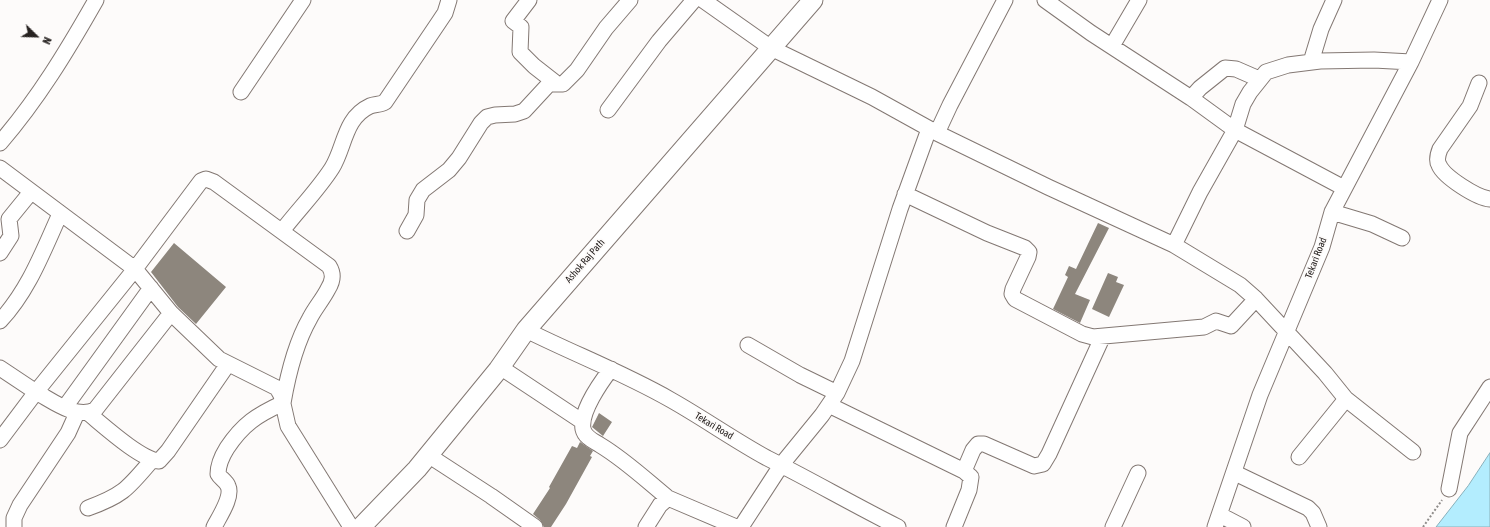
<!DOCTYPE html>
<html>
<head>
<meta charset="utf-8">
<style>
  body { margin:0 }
  #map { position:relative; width:1490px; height:527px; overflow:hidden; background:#fdfbfa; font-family:"Asap Condensed",sans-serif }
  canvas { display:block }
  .north { position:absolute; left:16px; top:16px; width:40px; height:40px; -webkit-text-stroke:3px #fdfbfa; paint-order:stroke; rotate:113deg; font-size:11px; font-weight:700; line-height:16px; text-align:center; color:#272220 }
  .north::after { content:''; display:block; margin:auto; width:14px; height:18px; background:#272220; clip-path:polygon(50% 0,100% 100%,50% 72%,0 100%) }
</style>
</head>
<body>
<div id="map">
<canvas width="1490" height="527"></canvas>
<div class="north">N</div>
</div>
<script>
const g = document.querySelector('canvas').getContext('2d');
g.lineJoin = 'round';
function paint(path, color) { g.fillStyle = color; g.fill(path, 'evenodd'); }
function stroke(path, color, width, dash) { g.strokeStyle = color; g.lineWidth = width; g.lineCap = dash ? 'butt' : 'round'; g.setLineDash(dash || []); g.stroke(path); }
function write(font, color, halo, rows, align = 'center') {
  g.font = font + ' "Asap Condensed",sans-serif'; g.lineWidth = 3.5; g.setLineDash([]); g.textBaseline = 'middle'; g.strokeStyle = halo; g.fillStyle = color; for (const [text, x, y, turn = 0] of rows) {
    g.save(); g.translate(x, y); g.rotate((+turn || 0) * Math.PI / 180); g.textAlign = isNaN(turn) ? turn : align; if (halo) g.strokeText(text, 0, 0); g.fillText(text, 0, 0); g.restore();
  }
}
const water = new Path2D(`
  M 1490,453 L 1490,527 L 1436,527 L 1468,486 Z`);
paint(water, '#b3edfe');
stroke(water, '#89b0bb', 1);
paint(new Path2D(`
  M 1098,223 L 1109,228 L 1075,294 L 1090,300 L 1080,323 L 1053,309 L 1068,277 L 1065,275 L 1069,266 L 1076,269 Z
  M 174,243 L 226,287 L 196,324 L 178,307 L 151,272 Z
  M 1108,273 L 1118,277 L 1116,282 L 1124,285 L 1109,317 L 1092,309 Z
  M 599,413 L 612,422 L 603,436 L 592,427 Z
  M 580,442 L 593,451 L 590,456 L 592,457 L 566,504 L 551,527 L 544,527 L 540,520 L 533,514 L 550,488 L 549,487 L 572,446 L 577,448 Z`), '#8d867d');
const minor = new Path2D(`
  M 529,0 L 513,21 L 521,27 L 520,52 L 534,66 L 557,84
  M 703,0 L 771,48 L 872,97 L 937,133 L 1048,187 L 1174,245 L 1240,285 L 1256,299 L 1325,373 L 1346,399 L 1413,452
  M 1045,0 L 1091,33 L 1191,98 L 1235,130 L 1344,188
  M 1112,46 L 1139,0
  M 1311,62 L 1321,29 L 1334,0
  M 1479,83 L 1470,106 L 1440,149 C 1438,154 1436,160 1439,165 C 1444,177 1477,198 1490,199
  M 241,92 L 303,0
  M 1191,98 L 1200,88 L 1225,68 L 1236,69 L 1259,79
  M 608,110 L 659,41 L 694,0
  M 937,133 L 950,105 L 1005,0
  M 0,143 C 38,99 67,51 96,0
  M 0,168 L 135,269 L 171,313 L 219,359 L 277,388 L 281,395 L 288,426 L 351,527
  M 905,194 L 987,233 L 1025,248 L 1029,252 L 1028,257 L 1013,289 L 1012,294 L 1015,299 L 1082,334 L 1093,337 L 1204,327 L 1216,321 L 1231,326 L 1256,299
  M 1332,212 L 1372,224 L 1402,238
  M 282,231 C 298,210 318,190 332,168 C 345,147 344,118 370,106 C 375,104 380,105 385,102 L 439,22 L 445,13 L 449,0
  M 407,231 L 416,215 L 417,200 L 423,190 L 449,170 L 459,158 L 481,123 L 487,117 L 495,115 L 515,114 L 524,111 L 549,84 L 563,84 L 577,70 L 606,28 L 630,0
  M 1174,245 L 1200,192 L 1235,130 L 1243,104 L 1250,92 L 1266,72 L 1288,65 L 1320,61 L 1374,60 L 1411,62
  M 0,253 L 11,236 L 9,219 L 31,192
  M 0,321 C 29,290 43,251 60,214
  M 526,330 C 574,354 624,373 671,400 C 703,418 734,440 767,458 C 811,480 854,505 898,527
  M 748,345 L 800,375 L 837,393
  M 500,367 L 583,422
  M 0,368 L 36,392 L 135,269 L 201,181 L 206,179 L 214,182 L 329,266 C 334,274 333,281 328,289 C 323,299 315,308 310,318 C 295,344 288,374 283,403 C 257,415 243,424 227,448 C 222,456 218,464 218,474 C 220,478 226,481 228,486 C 233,497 219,517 214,527
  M 611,369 C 601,382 580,412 583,429 C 585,438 594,441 600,445 C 625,460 646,480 668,498
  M 829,405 L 964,471 L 971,477 L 969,490 L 954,527
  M 65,407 L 151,288
  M 88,413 C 104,426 140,459 159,461 L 168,451 L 228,364
  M 0,440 L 36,392 C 53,401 75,419 95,410 L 171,313
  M 428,455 L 491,496 L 535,527
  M 1299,457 L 1346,399
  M 964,471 L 973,450 L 978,444 L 984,444 L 1034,466 L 1043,464 L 1049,454 L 1102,338
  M 1235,473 L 1308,508 L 1313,513 L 1319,527
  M 1449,489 L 1460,433 L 1490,387
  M 88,508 C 124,495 128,488 152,460
  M 1220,515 L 1243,527
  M 14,527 L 14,518 L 20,505 L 68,433 L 77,413
  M 646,527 L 660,505 L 668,498 L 736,527
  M 741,527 L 782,464 L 822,415 L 837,393 L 852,361 L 900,209 L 929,129
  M 1113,527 L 1138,473
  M 1215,527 L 1260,395 L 1322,247 L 1332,212 L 1411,62 L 1440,0`);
const major = new Path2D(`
  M 361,527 L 417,469 L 498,370 L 526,330 L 813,0`);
stroke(minor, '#837873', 17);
stroke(major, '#837873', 21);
stroke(new Path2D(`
  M 1423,527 L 1442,500`), '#8e8b89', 2, [2, 2]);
stroke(minor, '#fff', 15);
stroke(major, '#fff', 19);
write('10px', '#272220', '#fdfbfa', [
  ["Tekari Road",1316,258,-69],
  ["Ashok Raj Path",585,261,-49],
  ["Tekari Road",714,426,31]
]);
</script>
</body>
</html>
